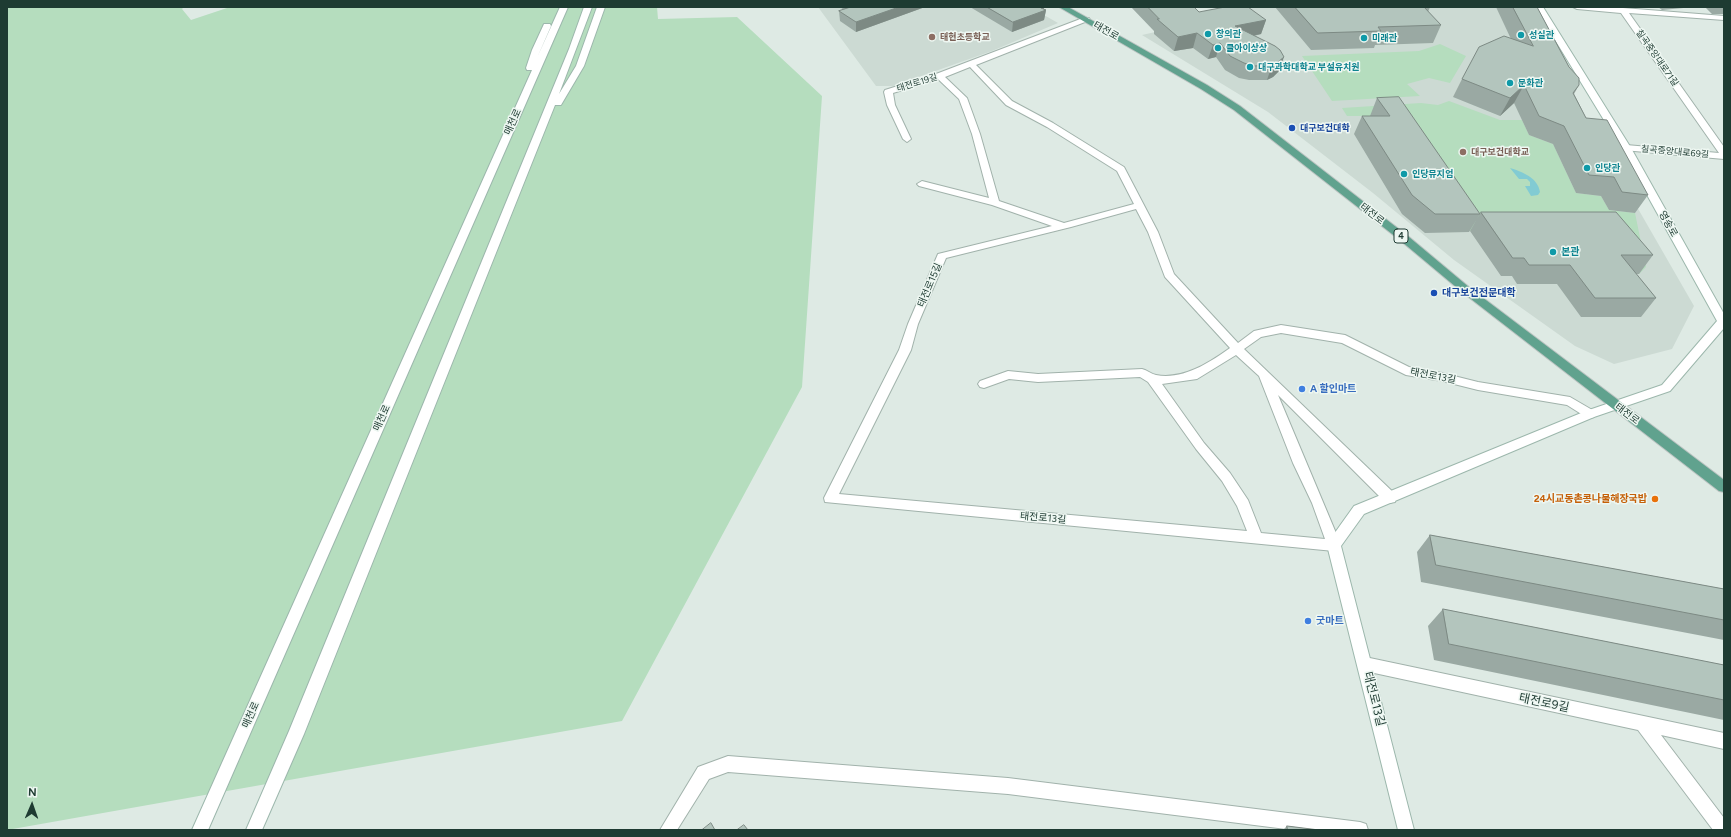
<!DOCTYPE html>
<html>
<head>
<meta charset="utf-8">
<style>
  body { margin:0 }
  #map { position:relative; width:1731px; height:837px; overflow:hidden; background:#deeae4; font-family:Figtree,sans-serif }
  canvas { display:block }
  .frame { position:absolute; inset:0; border:8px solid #1e3b32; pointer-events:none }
  .north { position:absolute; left:12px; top:785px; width:40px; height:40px; -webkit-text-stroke:3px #eef7f2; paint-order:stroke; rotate:2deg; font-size:11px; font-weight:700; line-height:16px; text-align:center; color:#1e3b32 }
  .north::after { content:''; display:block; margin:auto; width:14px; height:18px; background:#1e3b32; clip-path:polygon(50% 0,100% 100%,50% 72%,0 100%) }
</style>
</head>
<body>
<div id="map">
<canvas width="1731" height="837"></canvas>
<div class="frame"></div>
<div class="north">N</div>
</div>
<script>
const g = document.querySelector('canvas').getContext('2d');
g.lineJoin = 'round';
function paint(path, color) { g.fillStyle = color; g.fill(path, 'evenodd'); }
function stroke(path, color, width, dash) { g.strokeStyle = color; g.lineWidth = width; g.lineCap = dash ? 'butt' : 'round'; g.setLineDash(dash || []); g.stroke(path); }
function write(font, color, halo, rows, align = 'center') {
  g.font = font + ' Figtree,"Noto Sans KR",sans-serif'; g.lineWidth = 3; g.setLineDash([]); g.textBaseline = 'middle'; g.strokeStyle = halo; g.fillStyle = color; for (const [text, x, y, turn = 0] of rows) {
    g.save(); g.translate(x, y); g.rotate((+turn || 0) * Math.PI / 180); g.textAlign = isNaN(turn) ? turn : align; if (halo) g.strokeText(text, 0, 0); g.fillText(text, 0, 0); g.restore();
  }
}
paint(new Path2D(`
  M 818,7 L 1030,7 L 1058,23 L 992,51 L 893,86 L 876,86 Z
  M 1237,7 L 1522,7 L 1694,306 L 1672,349 L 1614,364 L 1575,346 L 1454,260 L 1373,193 L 1268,112 L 1142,35 L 1164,30 Z`), '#ccdad3');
paint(new Path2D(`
  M 7,7 L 184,7 L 182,9 L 191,20 L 230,7 L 657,7 L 658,19 L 737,17 L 822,96 L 802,387 L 622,721 L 7,830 Z
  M 1440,44 L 1466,56 L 1450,83 L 1429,78 L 1407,84 L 1420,96 L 1332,101 L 1302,56 L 1419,51 Z
  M 1449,101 L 1500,120 L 1522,120 L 1529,135 L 1553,144 L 1576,193 L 1601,196 L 1609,210 L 1635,213 L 1646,267 L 1639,274 L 1603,230 L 1468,231 L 1391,116 L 1347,116 L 1342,108 L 1421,103 L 1438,105 Z`), '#b5ddbe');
paint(new Path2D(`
  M 1510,168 C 1523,172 1538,178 1540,192 L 1538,195 L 1531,196 L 1525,186 L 1530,186 L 1530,182 L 1527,179 L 1519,179 Z`), '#82cbd3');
const street = new Path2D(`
  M 1573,7 L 1623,8 L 1724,16 L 1724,20 L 1629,13 L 1724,147 L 1724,159 L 1623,150 L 1621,148 L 1626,145 L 1719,153 L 1621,13 L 1577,9 Z
  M 1083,18 L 1089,18 L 1090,20 L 976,65 L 1012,101 L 1053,123 L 1124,167 L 1158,232 L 1174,274 L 1238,343 L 1254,331 L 1281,325 L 1345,335 L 1409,367 L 1442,373 L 1478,382 L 1570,397 L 1594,411 L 1596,414 L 1594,417 L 1590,418 L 1586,417 L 1567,405 L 1478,390 L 1442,381 L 1406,375 L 1342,343 L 1281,333 L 1261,337 L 1244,349 L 1395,494 L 1396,498 L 1395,502 L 1390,503 L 1385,502 L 1278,395 L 1341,545 L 1339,549 L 1334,551 L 825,502 L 824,498 L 899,350 L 908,324 L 938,254 L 1052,226 L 992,205 L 919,186 L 917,184 L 922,181 L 989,198 L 972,134 L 959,99 L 938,79 L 893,93 L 895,105 L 911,139 L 907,142 L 903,139 L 887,105 L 884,92 L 885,90 L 936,74 ZM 970,67 L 1006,105 L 1047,127 L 1117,171 L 1134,204 L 1064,223 L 999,201 L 980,134 L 967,98 L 945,77 ZM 1136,209 L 1148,232 L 1165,277 L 1230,348 C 1209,363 1183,380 1156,375 C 1151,374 1147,370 1142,369 L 1038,374 L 1008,371 L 980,381 L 978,384 L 980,387 L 984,388 L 1009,379 L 1038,382 L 1140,377 L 1148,382 L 1196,449 L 1222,481 L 1237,506 L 1247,531 L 839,494 L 911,350 L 918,324 L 946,258 L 1071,227 ZM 1236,355 L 1259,376 L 1293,463 L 1312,503 L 1325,539 L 1261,533 L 1248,500 L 1230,473 L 1204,443 L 1162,384 L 1197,379 Z
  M 1365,657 L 1724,733 L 1724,749 L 1661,735 L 1724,818 L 1724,830 L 1713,830 L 1638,730 L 1365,671 L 1360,669 L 1358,664 L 1360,659 Z
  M 728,756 L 1008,778 L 1360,822 L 1366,824 L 1368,830 L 1294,830 L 1008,794 L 728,772 L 709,779 L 677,830 L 660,830 L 698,767 Z`);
const secondary = new Path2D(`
  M 560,7 L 568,7 L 208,830 L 192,830 L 532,70 L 527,70 L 526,68 L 532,50 L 544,24 L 550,24 L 551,26 L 537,58 Z
  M 584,7 L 592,7 L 559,94 L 576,66 L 597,7 L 605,7 L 584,66 L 561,105 L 555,105 L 304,734 L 262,830 L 246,830 L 289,731 L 569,49 Z
  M 1535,7 L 1543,7 L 1631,148 L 1724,314 L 1724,328 L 1670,391 L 1594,417 L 1364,514 L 1341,546 L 1414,830 L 1398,830 L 1327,545 L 1329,541 L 1354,506 L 1586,411 L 1662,385 L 1717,321 L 1621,148 Z`);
const primary = new Path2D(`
  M 1059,7 L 1068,7 L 1207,85 L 1240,106 L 1409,237 L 1470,288 L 1724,480 L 1724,492 L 1719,491 L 1462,292 L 1401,241 L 1234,110 L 1201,89 Z`);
stroke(street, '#a1b2ab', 2);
stroke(secondary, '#9cb7ac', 2);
stroke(primary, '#bcc4c2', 2);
paint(street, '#fff');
paint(secondary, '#fff');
paint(primary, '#60a28e');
paint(new Path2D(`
  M 840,7 L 925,7 L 856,32 L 840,21 L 839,11 L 844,10 Z
  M 970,7 L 1044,7 L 1044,9 L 1046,10 L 1044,20 L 1012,32 Z
  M 1131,7 L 1194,7 L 1199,12 L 1266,20 L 1261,34 L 1254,36 L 1279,71 L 1273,77 L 1267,80 L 1249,80 L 1239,78 L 1225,70 L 1216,57 L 1208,59 L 1193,48 L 1174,51 L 1154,34 L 1154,31 Z
  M 1275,7 L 1430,7 L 1428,12 L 1441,25 L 1433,43 L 1375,45 L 1374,48 L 1311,50 Z
  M 1496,7 L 1537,7 L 1579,85 L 1574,94 L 1586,118 L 1648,195 L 1635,213 L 1609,210 L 1601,196 L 1576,193 L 1553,144 L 1529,135 L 1514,103 L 1500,116 L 1453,97 L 1462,79 L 1511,39 Z
  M 1658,7 L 1694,7 L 1662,10 Z
  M 1705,7 L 1724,7 L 1724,14 L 1712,14 Z
  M 1377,98 L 1480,214 L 1469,232 L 1425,233 L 1402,214 L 1354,134 L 1362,116 L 1370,116 Z
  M 1481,212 L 1653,255 L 1639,274 L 1636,274 L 1656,298 L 1641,317 L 1581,317 L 1557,284 L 1517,284 L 1512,276 L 1501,276 L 1470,231 Z
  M 1430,535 L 1724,589 L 1724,640 L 1421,582 L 1417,552 Z
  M 1443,609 L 1724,665 L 1724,720 L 1434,660 L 1428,626 Z
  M 1287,826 L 1319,830 L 1283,830 Z`), '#9aa9a3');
paint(new Path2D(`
  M 899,7 L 925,7 L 856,32 L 856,22 Z
  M 1043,7 L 1044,7 L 1043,11 L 1046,10 L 1044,20 L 1012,32 L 1013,22 Z
  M 1266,20 L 1261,34 L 1231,40 L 1235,26 Z
  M 1197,33 L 1193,48 L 1174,51 L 1178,37 Z
  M 1220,43 L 1216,57 L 1208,59 L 1213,45 Z
  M 1284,57 L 1279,71 L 1273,77 L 1267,80 L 1272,65 Z
  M 1524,85 L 1514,103 L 1500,116 L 1510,98 Z`), '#7d8a84');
const building = new Path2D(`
  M 851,7 L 899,7 L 856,22 L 839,11 Z
  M 987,7 L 1043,7 L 1041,8 L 1046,10 L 1013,22 Z
  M 1148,7 L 1194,7 L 1199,12 L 1225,7 L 1248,7 L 1266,20 L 1235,26 L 1275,46 L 1280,50 L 1284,57 L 1278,62 L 1272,65 L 1254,66 L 1244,63 L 1230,56 L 1220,43 L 1213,45 L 1197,33 L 1178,37 L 1157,19 L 1159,19 Z
  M 1295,7 L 1424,7 L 1441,25 L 1378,27 L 1381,31 L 1318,33 Z
  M 1513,7 L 1537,7 L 1569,67 L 1579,78 L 1579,85 L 1573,93 L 1586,118 L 1607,120 L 1648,195 L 1622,192 L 1614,177 L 1589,175 L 1564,126 L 1539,116 L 1524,85 L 1510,98 L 1462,79 L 1479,47 L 1504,36 L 1533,46 Z
  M 1399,97 L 1480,214 L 1435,214 L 1412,195 L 1362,116 L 1390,116 L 1377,98 Z
  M 1481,212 L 1616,212 L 1653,255 L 1621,255 L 1656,298 L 1595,298 L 1570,265 L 1529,265 L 1524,258 L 1513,258 Z
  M 1430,535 L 1724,589 L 1724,620 L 1436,565 Z
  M 1443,609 L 1724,665 L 1724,700 L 1449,644 Z
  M 711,823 L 715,830 L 702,830 Z
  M 744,825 L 748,830 L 737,830 Z
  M 1287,826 L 1319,830 L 1288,830 Z`);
paint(building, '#b3c5bd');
stroke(building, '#7d8a84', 1);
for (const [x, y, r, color] of [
  [1208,34,4,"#0f9aa8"],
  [1521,35,4,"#0f9aa8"],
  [932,37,4,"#8d6e63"],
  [1364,38,4,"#0f9aa8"],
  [1218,48,4,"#0f9aa8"],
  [1250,67,4,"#0f9aa8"],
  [1510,83,4,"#0f9aa8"],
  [1292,128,4,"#1a4fb4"],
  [1463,152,4,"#8d6e63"],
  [1587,168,4,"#0f9aa8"],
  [1404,174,4,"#0f9aa8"],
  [1553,252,4,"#0f9aa8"],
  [1434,293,4,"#1a4fb4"],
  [1302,389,4,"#3f7fe0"],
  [1655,499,4,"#e8710a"],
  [1308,621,4,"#3f7fe0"]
]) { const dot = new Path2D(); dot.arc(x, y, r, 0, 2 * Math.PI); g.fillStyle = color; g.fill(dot); stroke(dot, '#eef7f2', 1.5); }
write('bold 9px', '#0d838f', '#eef7f2', [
  ["창의관",1216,34],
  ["성실관",1529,35],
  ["미래관",1372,38],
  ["클아이상상",1226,48],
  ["대구과학대학교 부설유치원",1258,67],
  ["문화관",1518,83],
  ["인당관",1595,168],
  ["인당뮤지엄",1412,174]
], 'left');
write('bold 9px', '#785e54', '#eef7f2', [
  ["태현초등학교",940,37],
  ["대구보건대학교",1471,152]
], 'left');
write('9px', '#1e3b32', '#eef7f2', [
  ["칠곡중앙대로71길",1657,58,55],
  ["태전로19길",917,83,-17],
  ["칠곡중앙대로69길",1675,152,5]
]);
write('bold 9px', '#164399', '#eef7f2', [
  ["대구보건대학",1300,128]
], 'left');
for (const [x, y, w] of [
  [1401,236,14]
]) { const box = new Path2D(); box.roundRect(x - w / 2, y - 7, w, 14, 3); g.fillStyle = '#eef7f2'; g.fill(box); stroke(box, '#1e3b32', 1); }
write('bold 9px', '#1e3b32', null, [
  ["4",1401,236]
]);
write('10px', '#1e3b32', '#eef7f2', [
  ["태전로",1106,31,30],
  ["매천로",513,122,-66],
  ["태전로",1372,214,38],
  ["영송로",1668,224,61],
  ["태전로15길",930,285,-67],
  ["태전로13길",1433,376,11],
  ["태전로",1627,414,37],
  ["매천로",382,418,-66],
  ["태전로13길",1043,518,5],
  ["매천로",251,715,-66]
]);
write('bold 10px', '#0d838f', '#eef7f2', [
  ["본관",1561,252]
], 'left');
write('bold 10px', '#164399', '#eef7f2', [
  ["대구보건전문대학",1442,293]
], 'left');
write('bold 10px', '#366cbe', '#eef7f2', [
  ["A 할인마트",1310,389],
  ["굿마트",1316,621]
], 'left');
write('bold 10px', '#c56008', '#eef7f2', [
  ["24시교동촌콩나물해장국밥",1647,499]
], 'right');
write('12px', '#1e3b32', '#eef7f2', [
  ["태전로13길",1374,699,76],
  ["태전로9길",1544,703,12]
]);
</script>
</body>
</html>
